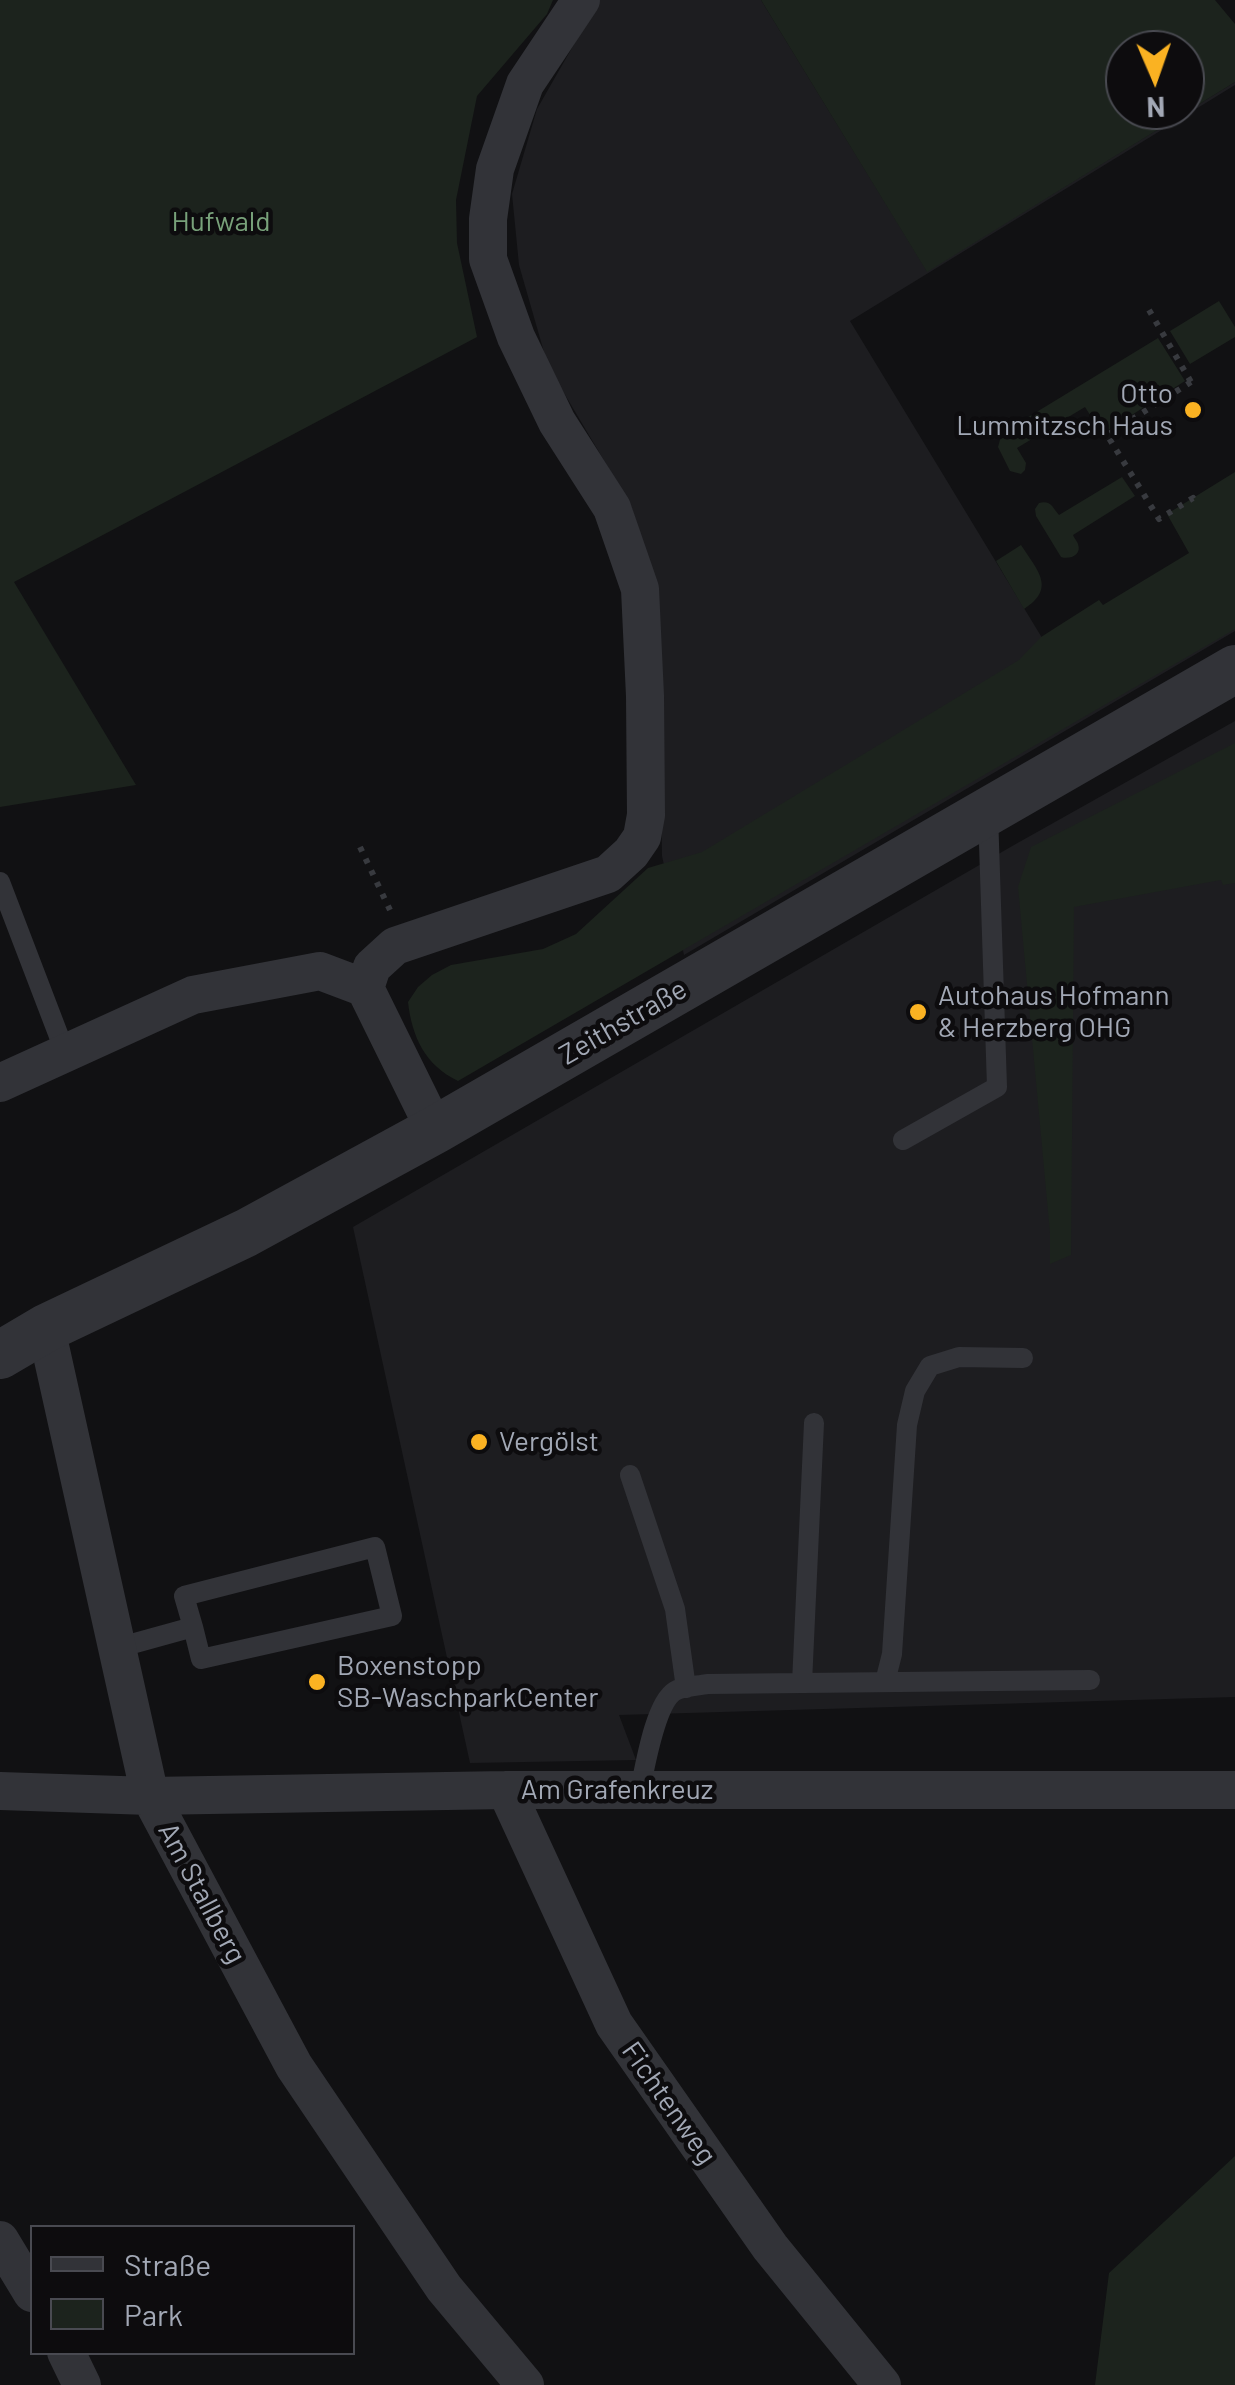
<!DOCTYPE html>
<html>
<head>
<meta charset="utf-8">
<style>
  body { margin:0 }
  #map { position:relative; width:1235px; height:2385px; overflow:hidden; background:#111113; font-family:Barlow,sans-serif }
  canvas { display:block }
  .legend { position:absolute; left:30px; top:2225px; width:325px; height:130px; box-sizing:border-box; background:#0d0c0e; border:2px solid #494a51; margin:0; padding:12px 18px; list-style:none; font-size:30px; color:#a2a8b5 }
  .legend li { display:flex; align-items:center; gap:20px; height:50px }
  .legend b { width:50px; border:2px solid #494a51 }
  .north { position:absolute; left:1105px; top:30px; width:100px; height:100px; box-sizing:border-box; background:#0d0c0e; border:2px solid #494a51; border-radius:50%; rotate:178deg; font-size:28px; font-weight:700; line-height:40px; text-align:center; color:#a2a8b5 }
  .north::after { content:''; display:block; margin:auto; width:35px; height:45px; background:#fab222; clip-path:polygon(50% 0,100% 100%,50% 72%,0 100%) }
</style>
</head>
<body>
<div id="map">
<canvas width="1235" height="2385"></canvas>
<ul class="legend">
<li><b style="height:12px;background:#323338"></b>Straße</li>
<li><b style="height:28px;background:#1c231d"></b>Park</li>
</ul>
<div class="north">N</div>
</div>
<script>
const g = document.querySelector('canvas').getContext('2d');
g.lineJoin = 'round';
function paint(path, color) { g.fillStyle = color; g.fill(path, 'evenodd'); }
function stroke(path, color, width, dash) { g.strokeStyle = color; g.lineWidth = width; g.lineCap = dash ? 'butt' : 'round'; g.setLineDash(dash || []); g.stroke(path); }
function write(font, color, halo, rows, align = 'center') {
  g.font = font + ' Barlow,sans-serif'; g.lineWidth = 9; g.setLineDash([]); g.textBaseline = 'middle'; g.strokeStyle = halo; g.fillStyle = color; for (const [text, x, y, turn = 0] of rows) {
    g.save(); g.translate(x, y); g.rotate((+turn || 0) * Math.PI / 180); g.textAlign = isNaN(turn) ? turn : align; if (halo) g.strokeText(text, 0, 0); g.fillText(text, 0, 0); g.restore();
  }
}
paint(new Path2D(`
  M 596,0 L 761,0 L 927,271 L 1235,82 L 1235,85 L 850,321 L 1050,651 L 1235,538 L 1235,631 L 684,955 L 662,856 L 658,588 L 631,506 L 548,366 L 519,265 L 512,194 L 537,109 L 585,25 Z
  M 1235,721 L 1235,1697 L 619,1715 L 636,1760 L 470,1763 L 353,1227 L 1014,845 Z`), '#1d1d20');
paint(new Path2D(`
  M 0,0 L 553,0 L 547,14 L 477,96 L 456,200 L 457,243 L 477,337 L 14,582 L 136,785 L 0,807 Z
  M 761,0 L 1215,0 L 1235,24 L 1235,82 L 927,272 ZM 1125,50 L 1185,50 L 1185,110 L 1125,110 Z
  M 1219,301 L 1235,327 L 1235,337 L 1190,364 L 1170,331 Z
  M 1158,338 L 1185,381 L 1102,434 L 1085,407 L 1017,448 L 1026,463 L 1025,470 L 1021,474 L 1010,471 L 998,447 L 1001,436 L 1007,430 Z
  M 1235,472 L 1235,629 L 458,1081 C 425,1065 412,1037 408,1002 L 418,987 L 432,975 L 451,965 L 543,949 L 576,934 L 648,868 L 702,852 L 1019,660 L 1041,637 L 1099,600 L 1103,605 L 1189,553 L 1167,514 Z
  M 1122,477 L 1135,496 L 1073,535 C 1074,538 1077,541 1078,544 C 1082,555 1070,560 1061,557 L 1036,516 L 1035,509 L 1039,503 C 1051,500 1052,507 1059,515 Z
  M 1021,545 C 1037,570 1057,588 1024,609 L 996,561 Z
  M 1235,743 L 1235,883 L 1223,885 L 1221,880 L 1074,907 L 1071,1255 L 1050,1264 L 1050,1233 L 1018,887 L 1031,847 Z
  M 1235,2156 L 1235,2385 L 1095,2385 L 1109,2273 Z`), '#1c231d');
stroke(new Path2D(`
  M 1149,310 L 1191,382
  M 1191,382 L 1107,435 L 1159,519 L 1193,498 L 1197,504
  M 360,847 L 390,910`), '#383a3f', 6, [5, 8]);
stroke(new Path2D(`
  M 0,882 L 65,1052
  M 903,1140 L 997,1087 L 988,813
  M 630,1475 L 675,1609 L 686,1688
  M 117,1648 L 193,1627 L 184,1596 L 375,1547 L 392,1616 L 201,1659 L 193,1627
  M 885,1682 L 892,1654 L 907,1425 L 915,1391 L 930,1366 L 959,1357 L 1023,1358
  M 802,1683 L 814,1423
  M 640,1790 C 645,1767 655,1703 675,1691 C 683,1686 698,1686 707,1684 L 1090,1680`), '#323338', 20);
stroke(new Path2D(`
  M 0,1083 L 193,995 L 320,971 L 365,988
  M 435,1130 L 365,988 L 372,967 L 395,946 L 608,874 L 631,853 L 642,837 L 646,815 L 645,696 L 640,589 L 612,508 L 557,422 L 516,337 L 488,259 L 488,219 L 495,169 L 525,84 L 581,0
  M 46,1328 L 150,1796 L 294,2066 L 444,2288 L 525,2385
  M 506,1790 L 614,2024 L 770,2247 L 882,2385
  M 0,1791 L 150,1796 L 506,1790 L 1235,1790
  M 0,2240 L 32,2293
  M 66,2352 L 82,2385`), '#323338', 38);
stroke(new Path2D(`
  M 0,1355 L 46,1328 L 246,1233 L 435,1130 L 1235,669`), '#323338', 48);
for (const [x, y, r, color] of [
  [1193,410,10,"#fab222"],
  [918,1012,10,"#fab222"],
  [479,1442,10,"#fab222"],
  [317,1682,10,"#fab222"]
]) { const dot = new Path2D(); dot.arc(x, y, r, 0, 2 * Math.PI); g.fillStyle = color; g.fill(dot); stroke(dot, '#0d0c0e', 4); }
write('28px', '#78a17a', '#0d0c0e', [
  ["Hufwald",221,222]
]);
write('28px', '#a2a8b5', '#0d0c0e', [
  ["Otto",1173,394,"right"],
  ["Lummitzsch Haus",1173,426,"right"],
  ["Autohaus Hofmann",938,996],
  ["& Herzberg OHG",938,1028],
  ["Vergölst",499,1442],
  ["Boxenstopp",337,1666],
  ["SB-WaschparkCenter",337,1698]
], 'left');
write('28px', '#a2a8b5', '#0d0c0e', [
  ["Zeithstraße",623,1022,-30],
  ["Am Grafenkreuz",617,1790],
  ["Am Stallberg",202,1893,62],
  ["Fichtenweg",669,2103,55]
]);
</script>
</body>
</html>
